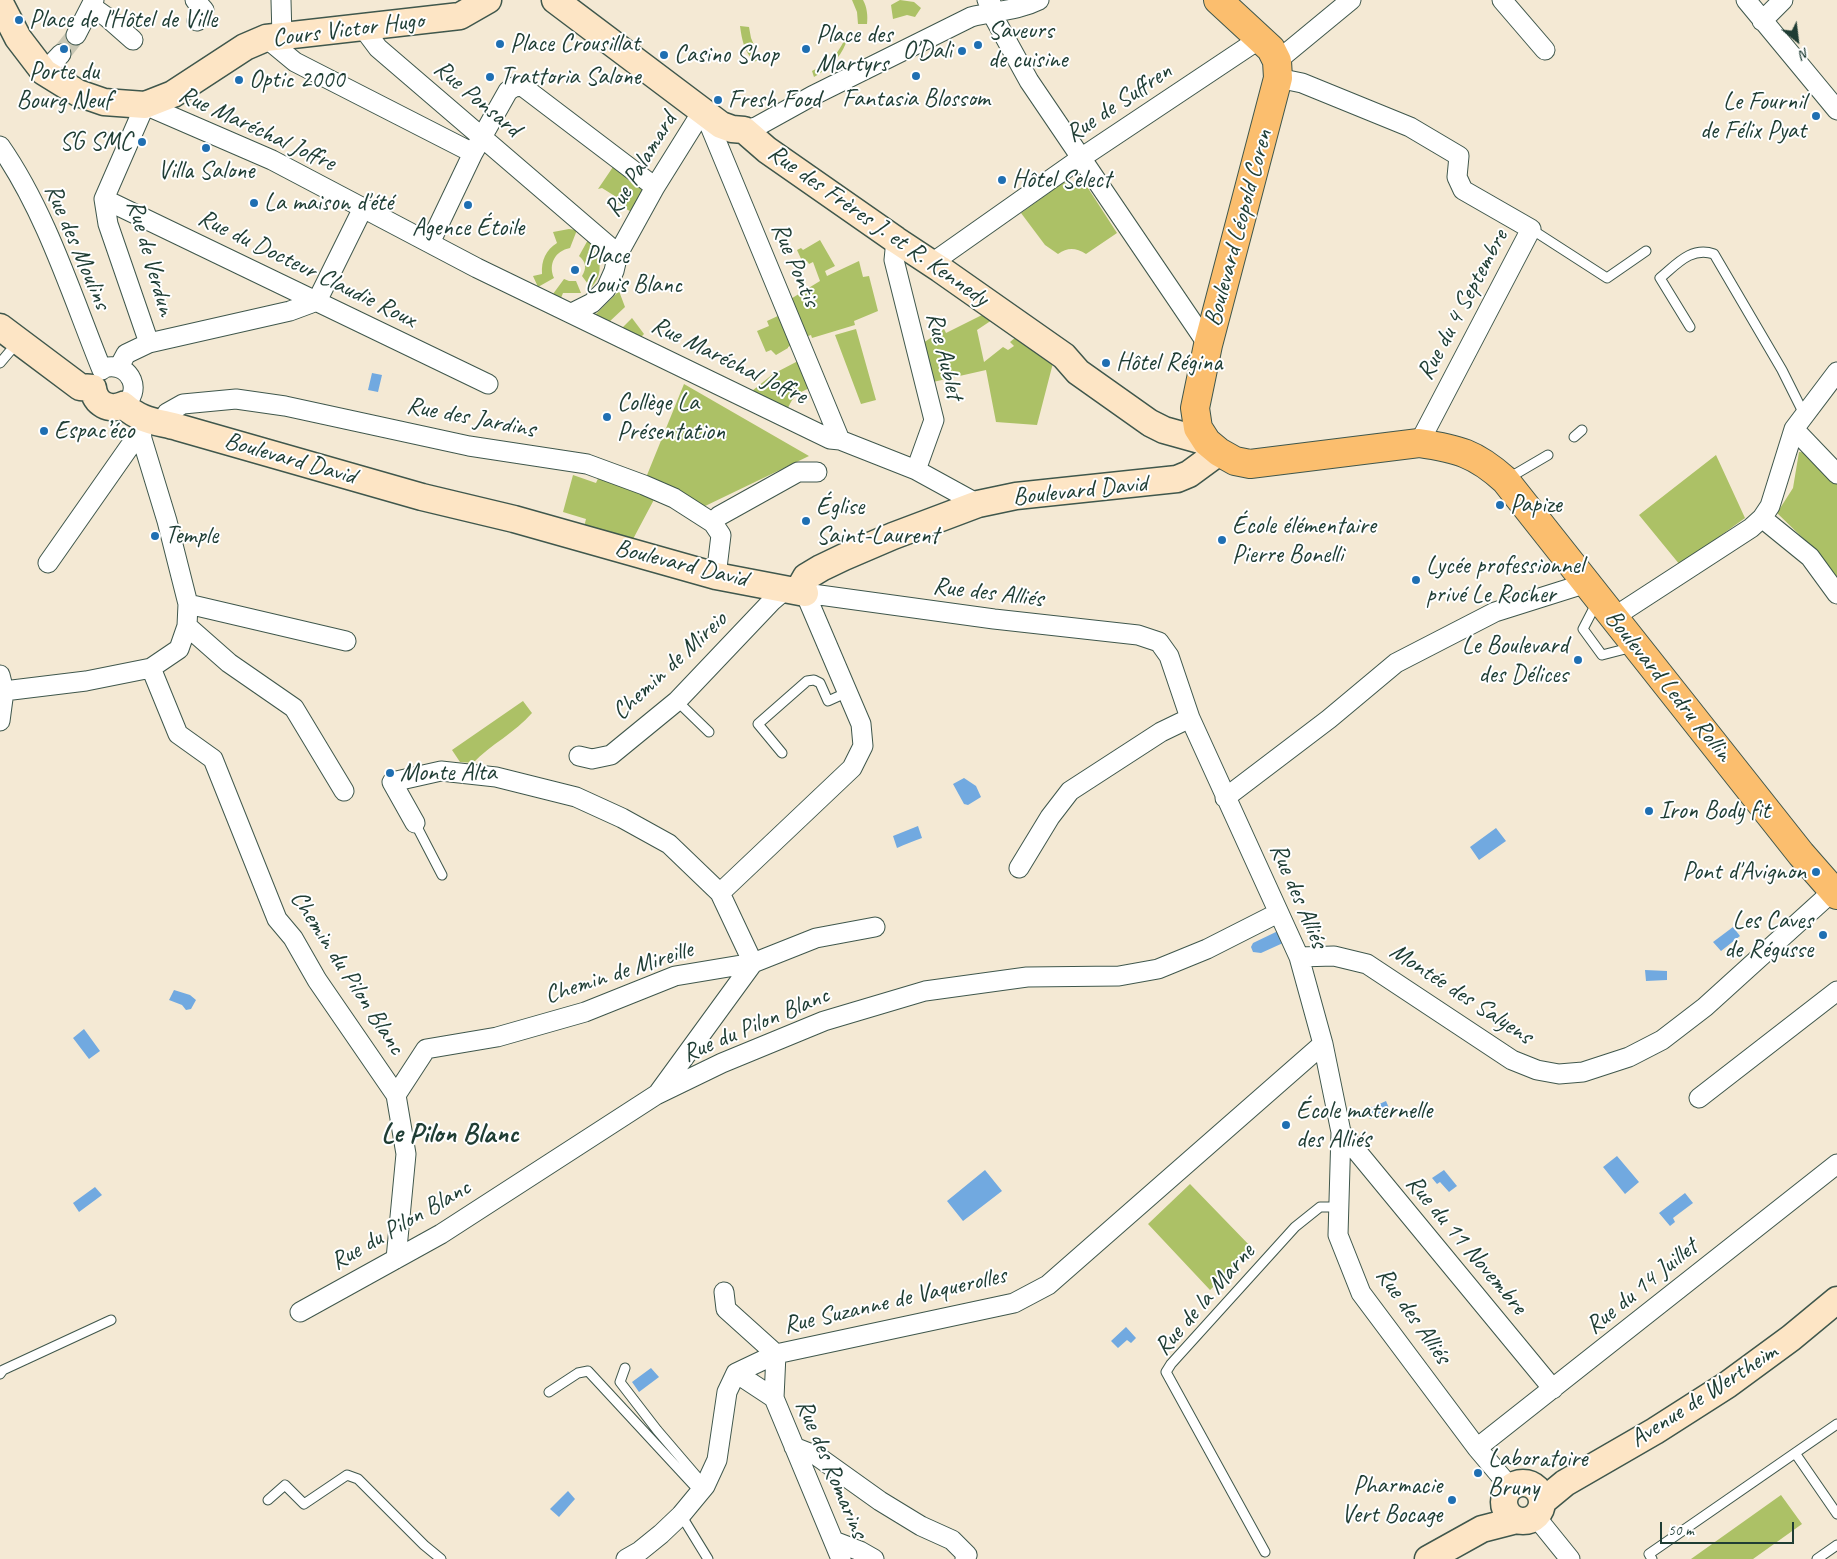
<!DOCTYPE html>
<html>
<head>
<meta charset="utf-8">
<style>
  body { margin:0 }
  #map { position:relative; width:1837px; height:1559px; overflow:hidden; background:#f4e9d4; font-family:Caveat,sans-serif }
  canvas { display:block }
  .north { position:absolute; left:1772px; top:15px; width:50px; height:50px; -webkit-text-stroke:4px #fff; paint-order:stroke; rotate:151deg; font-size:14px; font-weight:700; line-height:20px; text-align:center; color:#1f3d34 }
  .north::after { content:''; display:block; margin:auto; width:18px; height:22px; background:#1f3d34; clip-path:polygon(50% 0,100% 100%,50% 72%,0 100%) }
  .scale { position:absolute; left:1660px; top:1522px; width:134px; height:22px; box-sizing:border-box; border:2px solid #1f3d34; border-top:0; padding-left:6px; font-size:15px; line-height:18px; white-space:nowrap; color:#1f3d34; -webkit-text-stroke:4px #fff; paint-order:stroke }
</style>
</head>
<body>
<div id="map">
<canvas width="1837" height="1559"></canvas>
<div class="north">N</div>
<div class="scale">50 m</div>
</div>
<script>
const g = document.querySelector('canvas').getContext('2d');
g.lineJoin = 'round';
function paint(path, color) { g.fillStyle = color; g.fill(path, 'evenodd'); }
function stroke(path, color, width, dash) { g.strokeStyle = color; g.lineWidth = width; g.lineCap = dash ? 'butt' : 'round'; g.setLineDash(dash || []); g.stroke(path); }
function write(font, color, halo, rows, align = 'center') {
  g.font = font + ' Caveat,sans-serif'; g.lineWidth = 4; g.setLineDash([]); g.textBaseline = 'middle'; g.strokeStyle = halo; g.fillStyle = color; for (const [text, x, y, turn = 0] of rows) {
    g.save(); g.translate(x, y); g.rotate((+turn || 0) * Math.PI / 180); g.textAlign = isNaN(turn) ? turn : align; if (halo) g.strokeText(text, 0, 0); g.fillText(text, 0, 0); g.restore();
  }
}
paint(new Path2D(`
  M 852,0 L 863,0 C 867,7 868,16 867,24 L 858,24 L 857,12 Z
  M 900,0 L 914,2 L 921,8 L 915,17 L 907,15 L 893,19 L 891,5 Z
  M 740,26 L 749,27 L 751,38 L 760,59 L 754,62 C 744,50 742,41 740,26 Z
  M 844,41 L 846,43 C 839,60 829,68 814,77 L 812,71 C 827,64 836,57 844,41 Z
  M 615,164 L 649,191 L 634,214 L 616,202 L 618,198 L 602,188 L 598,189 Z
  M 1064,182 L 1086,185 L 1117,233 L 1086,254 C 1076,248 1068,247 1058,254 L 1045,245 L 1021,213 Z
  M 569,229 L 577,230 L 570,248 C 555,251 548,264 554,278 L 538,287 L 533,276 L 542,274 C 541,260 546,250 557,243 L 553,232 Z
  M 589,238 L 598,246 L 594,251 C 603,264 601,277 591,288 L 582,276 C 587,268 586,262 579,256 Z
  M 820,240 L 835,266 L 825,271 L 827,276 L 859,261 L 863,277 L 869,276 L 878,311 L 854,321 L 855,325 L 812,338 L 811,335 L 805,337 L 789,300 L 820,281 L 813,262 L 809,264 L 807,261 L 803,263 L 797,250 L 801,248 L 803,250 Z
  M 564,279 L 569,281 L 576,281 L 581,293 L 563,293 L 561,298 L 553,294 Z
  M 619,291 L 625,307 L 608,323 L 594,316 Z
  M 984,314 L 992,320 L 977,330 L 984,362 L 1003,347 L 1008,350 L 1014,346 L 1010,342 L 1016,337 L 1053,363 L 1037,425 L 996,422 L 986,370 L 933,382 L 923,343 L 944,329 L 946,333 Z
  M 780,315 L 792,345 L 788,347 L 788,348 L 776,355 L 771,350 L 766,352 L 757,331 L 769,326 L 767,321 Z
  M 632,318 L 644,334 L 638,340 L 620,330 Z
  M 856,329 L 876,400 L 861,404 L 835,335 Z
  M 798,361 L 810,388 C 798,393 793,396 788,408 L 752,391 L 773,374 Z
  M 684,384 L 809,456 L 701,508 L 645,480 Z
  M 1799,452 L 1813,453 L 1837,481 L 1837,583 L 1810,545 L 1777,513 L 1793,488 Z
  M 1716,455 L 1745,518 L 1680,565 L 1639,515 Z
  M 600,474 L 657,494 L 632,541 L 584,527 L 586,519 L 563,512 L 573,475 L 596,483 Z
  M 523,701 L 532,713 C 515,733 491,744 473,763 L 460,762 L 452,750 Z
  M 1190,1184 L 1253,1249 L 1210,1290 L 1148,1224 Z
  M 1781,1495 L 1802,1524 L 1753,1559 L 1691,1559 Z`), '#acc166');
paint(new Path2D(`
  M 372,373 L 382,375 L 378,392 L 368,390 Z
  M 964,778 L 976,786 L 981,797 L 968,805 L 964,804 L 953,784 Z
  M 918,826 L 922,838 C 914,841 905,844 897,848 L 893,836 Z
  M 1496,828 L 1506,841 L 1479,860 L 1470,847 Z
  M 1733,927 L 1740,936 L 1721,951 L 1713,942 Z
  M 1278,931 L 1283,943 L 1261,953 L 1253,952 L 1251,947 L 1253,943 Z
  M 1645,970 L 1667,971 L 1667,980 L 1646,981 Z
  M 174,990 L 190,995 L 196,1000 L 191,1009 L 186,1010 L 182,1005 L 169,1000 Z
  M 84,1029 L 100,1051 L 89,1059 L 73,1038 Z
  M 1386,1101 L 1389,1108 L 1394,1108 L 1395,1111 L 1393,1114 L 1388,1111 L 1370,1119 L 1366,1110 Z
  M 1617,1156 L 1639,1182 L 1625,1194 L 1603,1167 Z
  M 985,1170 L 1002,1191 L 963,1221 L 947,1201 Z
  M 1444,1170 L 1457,1186 L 1449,1192 L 1440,1182 L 1437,1184 L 1432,1178 Z
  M 95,1187 L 102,1195 L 79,1212 L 73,1203 Z
  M 1685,1193 L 1693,1203 L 1673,1218 L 1675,1222 L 1670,1226 L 1659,1213 Z
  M 1126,1327 L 1136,1338 L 1131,1343 L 1127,1340 L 1118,1348 L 1111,1341 Z
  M 651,1368 L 659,1377 L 639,1392 L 632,1382 Z
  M 568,1491 L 575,1499 L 559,1517 L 550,1509 Z`), '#71a9e0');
stroke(new Path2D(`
  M 61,54 L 76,35`), '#c9c7b4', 19, [19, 9]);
const lane = new Path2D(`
  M 1531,229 L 1607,278 L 1646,251
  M 1690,327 L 1660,278 C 1676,265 1691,246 1714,254 L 1782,370 L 1804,414
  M 0,363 L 17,343
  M 1574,437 L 1582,430
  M 1507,479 L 1548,455
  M 1597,602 L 1583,629 L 1602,655 L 1633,647
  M 677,701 L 709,732
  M 782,753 L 758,724 L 807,681 L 814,680 L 820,683 L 828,701 L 848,692
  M 415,823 L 442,875
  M 625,1368 L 620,1382 L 657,1430 L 705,1486
  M 0,1374 L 3,1370 L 111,1320
  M 549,1392 L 578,1373 L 588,1371 L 700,1492
  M 1795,1453 L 1837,1514
  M 268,1500 L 285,1485 L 304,1504 L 347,1475 L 358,1479 L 424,1545 L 441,1559
  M 681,1515 L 708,1559
  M 1265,1552 L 1166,1372 L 1171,1364 L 1295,1227 L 1320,1207 L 1339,1207
  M 1652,1559 L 1649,1554 L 1837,1424
  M 1817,1559 L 1837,1545`);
const street = new Path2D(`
  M 195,0 L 204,10 L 197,21
  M 281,0 L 282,37
  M 987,0 L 991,3 L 991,12 L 1029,81 L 1208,345
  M 1502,0 L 1545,50
  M 1746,0 L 1837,110
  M 91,6 L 108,18 L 133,40
  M 1762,21 L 1783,0
  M 363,28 L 378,48 L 618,254
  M 76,35 L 94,0
  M 266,38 L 295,62 L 473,153
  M 1277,61 L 1351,0
  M 44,72 L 61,54
  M 1278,78 L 1302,83 L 1410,127 L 1459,156 L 1457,177 L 1463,190 L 1531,229 L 1419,443
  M 705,114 L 840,440
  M 744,130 L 756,127 L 812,96 L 971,17 C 994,11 1017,11 1039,0
  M 0,146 C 46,212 72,296 102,370
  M 104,199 L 488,384
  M 896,240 L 894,260 L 934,420 L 916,470
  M 430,243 L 473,153 L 508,91 L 514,87 L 522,86 L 655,187
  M 932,263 L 1081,158 L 1261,38
  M 317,301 L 363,208
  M 572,313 L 592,303 L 606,289 L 614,271 L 618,254 L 655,187 L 703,110
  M 149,343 L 108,224 L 104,199 L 145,105 L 272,160 L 477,268 L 830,439 L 840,440 L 916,470 L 978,504
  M 108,367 C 131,364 143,392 123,405
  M 119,367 L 126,354 L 149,343 L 290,311 L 317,301
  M 161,424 L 167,413 L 183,404 L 236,399 L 285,406 L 469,446 L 587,464 L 644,485 L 674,498 L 713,523 L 721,535 L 716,576
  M 1794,429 L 1837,474
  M 1762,518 L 1810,557 L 1837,594
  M 713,523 L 719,516 L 798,472 L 817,472
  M 48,563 L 130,446 L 142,439
  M 805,593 L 994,619 L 1138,635 L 1159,642 L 1169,656 L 1190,718 L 1299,957 L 1323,1044 L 1341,1132 L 1338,1235 L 1361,1293 L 1477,1448 L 1510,1487
  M 188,604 L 346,641
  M 1614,617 L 1751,528 L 1762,518 L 1770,506 L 1794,429 L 1837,372
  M 187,626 L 229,663 L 294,708 L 344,791
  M 151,668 L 178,734 L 213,759 L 277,919 L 293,938 L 317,980 L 396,1095
  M 0,675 L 4,691 L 0,721
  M 4,691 L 86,681 L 151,668 L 179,649 L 187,626 L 188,604 L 167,521 L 142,439 L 141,429 L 146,420
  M 579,756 L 592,759 L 611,755 L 677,701 L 772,601 L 786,589
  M 1225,798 L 1329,719 L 1396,663 L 1495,612 L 1587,583
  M 415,823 L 392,782 L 441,771 L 496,777 L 576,797 L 622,818 L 669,844 L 720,893
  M 1019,868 L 1050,817 L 1070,791 L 1161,732 L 1190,718
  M 1299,957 L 1334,956 L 1367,964 L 1512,1060 L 1537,1070 L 1559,1074 L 1583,1072 L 1629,1057 L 1662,1040 L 1705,1007 L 1833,891
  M 659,1092 L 753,963 L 816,938 L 875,927
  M 1699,1098 L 1837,991
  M 1341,1132 L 1553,1389
  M 396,1259 L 406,1154 L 396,1095 L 426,1049 L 497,1037 L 585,1012 L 675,976 L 753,963 L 720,893 L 852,768 L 863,746 L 861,724 L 805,593
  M 724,1292 L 726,1309 L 776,1354 L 774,1398 L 841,1559
  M 300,1312 L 441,1234 L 656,1095 L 722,1063 L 824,1021 L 925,991 L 1027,977 L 1119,976 L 1158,969 L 1207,949 L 1278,913
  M 736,1373 L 774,1398
  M 794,1447 L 817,1456 L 880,1501 L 921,1526 L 952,1540 L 967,1555 L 965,1559
  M 1477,1448 L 1837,1164
  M 1536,1517 L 1570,1559
  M 834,1541 L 860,1551 L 874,1559
  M 626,1559 L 640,1551 L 661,1534 L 681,1515 L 705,1486 L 717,1460 L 727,1392 L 736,1373 L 776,1354 L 1014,1303 L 1048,1285 L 1323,1044`);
const secondary = new Path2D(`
  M 555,0 L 721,125 L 732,129 L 744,130 L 767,150 L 896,240 L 940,269 L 1064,356 L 1078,372 L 1150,423 L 1164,430 L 1207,442
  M 0,3 L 18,38 L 44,72 L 78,93 L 104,102 L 145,105 L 173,94 L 245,47 L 266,38 L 460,16 L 488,0
  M 0,327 L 80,387 L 93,388 C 95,404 109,411 123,405 C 141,421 154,421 177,427 L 422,497 L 514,519 L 716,576 L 805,593 L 802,584 L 806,577 L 821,568 L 844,557 L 893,536 L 978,504 L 1016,496 L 1177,479 L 1189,474 L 1219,452
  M1504 1502a19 19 0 1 1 38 0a19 19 0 1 1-38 0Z
  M 1542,1502 L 1565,1483 L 1655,1431 L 1727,1385 L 1791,1338 L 1837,1300
  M 1428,1559 L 1482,1529 L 1517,1520`);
const primary = new Path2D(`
  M 1218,0 L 1271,49 L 1277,61 L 1278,78 L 1208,345 L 1195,408 L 1198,428 L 1207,442 L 1219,452 L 1235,461 L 1250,464 L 1419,443 C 1458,449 1475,453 1505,480 L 1801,854 L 1837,895`);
stroke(lane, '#3f574c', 11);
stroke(street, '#3f574c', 21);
stroke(secondary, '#3f574c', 29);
stroke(primary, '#3f574c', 30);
stroke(lane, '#fff', 9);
stroke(street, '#fff', 19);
stroke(secondary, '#fde5c5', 26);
stroke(primary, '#fbbe6e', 28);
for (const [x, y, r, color] of [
  [19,20,5,"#1f6fb2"],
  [500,44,5,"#1f6fb2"],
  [978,45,5,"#1f6fb2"],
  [64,49,5,"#1f6fb2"],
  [806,49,5,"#1f6fb2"],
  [962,51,5,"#1f6fb2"],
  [664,55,5,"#1f6fb2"],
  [916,76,5,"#1f6fb2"],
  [490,77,5,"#1f6fb2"],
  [239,80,5,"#1f6fb2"],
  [718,100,5,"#1f6fb2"],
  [1816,116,5,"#1f6fb2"],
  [142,142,5,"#1f6fb2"],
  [206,148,5,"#1f6fb2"],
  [1002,180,5,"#1f6fb2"],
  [254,203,5,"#1f6fb2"],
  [468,205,5,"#1f6fb2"],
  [575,270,5,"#1f6fb2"],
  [1106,363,5,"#1f6fb2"],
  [607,417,5,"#1f6fb2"],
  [44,431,5,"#1f6fb2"],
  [1500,505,5,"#1f6fb2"],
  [806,521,5,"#1f6fb2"],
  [155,536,5,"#1f6fb2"],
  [1222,540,5,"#1f6fb2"],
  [1416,580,5,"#1f6fb2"],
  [1578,660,5,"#1f6fb2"],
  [390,773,5,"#1f6fb2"],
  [1649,811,5,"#1f6fb2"],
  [1816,872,5,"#1f6fb2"],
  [1823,935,5,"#1f6fb2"],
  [1286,1125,5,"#1f6fb2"],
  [1478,1473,5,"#1f6fb2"],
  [1452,1500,5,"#1f6fb2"]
]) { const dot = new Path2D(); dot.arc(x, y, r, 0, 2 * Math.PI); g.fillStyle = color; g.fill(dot); stroke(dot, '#fff', 2); }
write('25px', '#1f3d34', '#fff', [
  ["Place de l'Hôtel de Ville",29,20],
  ["Saveurs",988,31],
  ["de cuisine",988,60],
  ["Place des",816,35],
  ["Martyrs",816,64],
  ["Place Crousillat",510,44],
  ["O'Dali",952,51,"right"],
  ["Casino Shop",674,55],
  ["Porte du",64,72,"center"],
  ["Bourg Neuf",64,101,"center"],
  ["Trattoria Salone",500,77],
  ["Optic 2000",249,80],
  ["Fantasia Blossom",916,99,"center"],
  ["Fresh Food",728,100],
  ["Le Fournil",1806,102,"right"],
  ["de Félix Pyat",1806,131,"right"],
  ["SG SMC",132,142,"right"],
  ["Villa Salone",206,171,"center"],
  ["Hôtel Select",1012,180],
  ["La maison d'été",264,203],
  ["Agence Étoile",468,228,"center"],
  ["Place",585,256],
  ["Louis Blanc",585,285],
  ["Hôtel Régina",1116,363],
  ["Collège La",617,403],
  ["Présentation",617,432],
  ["Espac’éco",54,431],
  ["Papize",1510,505],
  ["Église",816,507],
  ["Saint-Laurent",816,536],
  ["École élémentaire",1232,526],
  ["Pierre Bonelli",1232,555],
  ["Temple",165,536],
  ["Lycée professionnel",1426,566],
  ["privé Le Rocher",1426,595],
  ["Le Boulevard",1568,646,"right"],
  ["des Délices",1568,675,"right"],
  ["Monte Alta",400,773],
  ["Iron Body fit",1659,811],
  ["Pont d'Avignon",1806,872,"right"],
  ["Les Caves",1813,921,"right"],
  ["de Régusse",1813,950,"right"],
  ["École maternelle",1296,1111],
  ["des Alliés",1296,1140],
  ["Laboratoire",1488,1459],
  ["Bruny",1488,1488],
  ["Pharmacie",1442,1486,"right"],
  ["Vert Bocage",1442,1515,"right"]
], 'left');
write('25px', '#1f3d34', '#fff', [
  ["Cours Victor Hugo",348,30,-7],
  ["Rue Ponsard",477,99,40],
  ["Rue de Suffren",1119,103,-34],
  ["Rue Maréchal Joffre",257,129,25],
  ["Rue Palamard",641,165,-59],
  ["Rue des Frères J. et R. Kennedy",878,226,35],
  ["Boulevard Léopold Coren",1239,228,-75],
  ["Rue des Moulins",77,247,67],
  ["Rue de Verdun",150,258,74],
  ["Rue Pontis",795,265,67],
  ["Rue du Docteur Claudie Roux",307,269,26],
  ["Rue du 4 Septembre",1463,305,-62],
  ["Rue Aublet",944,356,76],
  ["Rue Maréchal Joffre",729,361,26],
  ["Rue des Jardins",471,418,11],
  ["Boulevard David",290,459,16],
  ["Boulevard David",1080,491,-6],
  ["Boulevard David",681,564,14],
  ["Rue des Alliés",988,593,7],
  ["Chemin de Mireio",670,666,-43],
  ["Boulevard Ledru Rollin",1668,686,51],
  ["Rue des Alliés",1298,896,67],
  ["Chemin du Pilon Blanc",347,973,57],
  ["Chemin de Mireille",619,973,-18],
  ["Montée des Salyens",1461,994,33],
  ["Rue du Pilon Blanc",756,1025,-23],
  ["Rue du Pilon Blanc",401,1225,-30],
  ["Rue du 11 Novembre",1466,1245,50],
  ["Rue du 14 Juillet",1642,1287,-39],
  ["Rue de la Marne",1205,1300,-49],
  ["Rue Suzanne de Vaquerolles",895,1301,-13],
  ["Rue des Alliés",1413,1316,55],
  ["Avenue de Wertheim",1704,1396,-33],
  ["Rue des Romarins",831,1469,67]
]);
write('bold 28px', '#1f3d34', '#fff', [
  ["Le Pilon Blanc",450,1135]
]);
</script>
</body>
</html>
